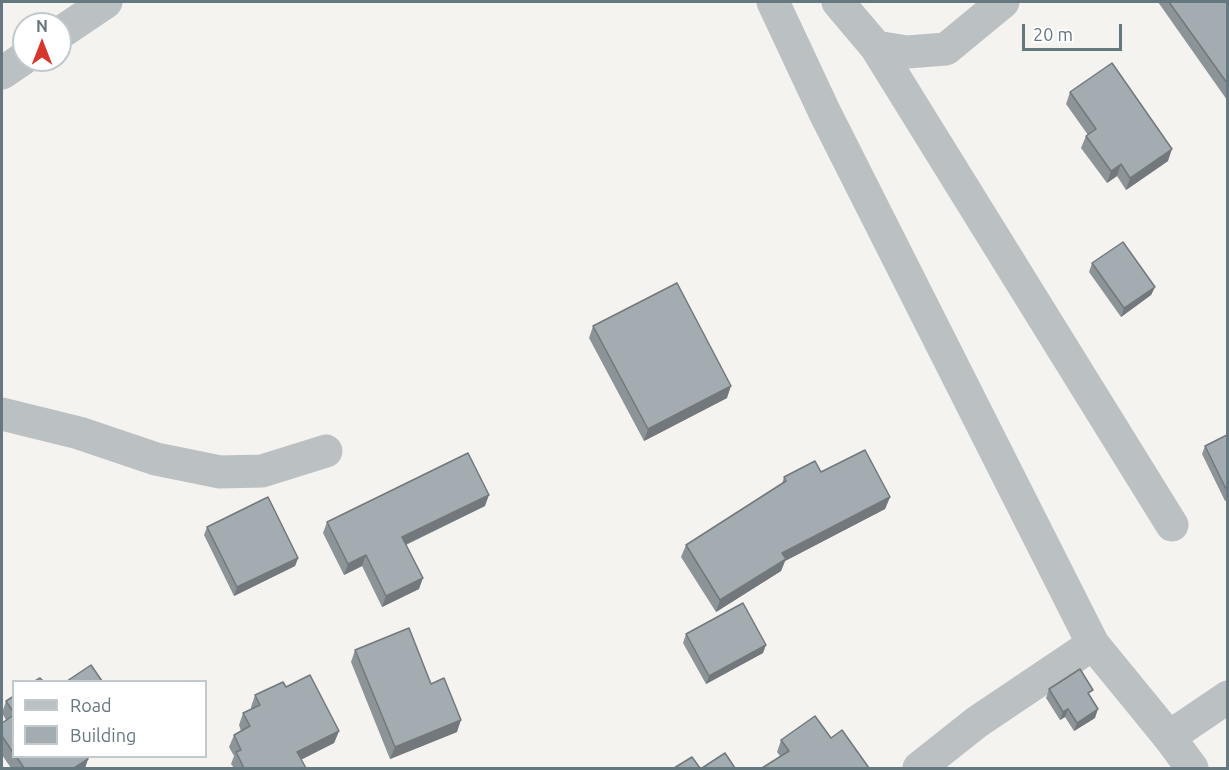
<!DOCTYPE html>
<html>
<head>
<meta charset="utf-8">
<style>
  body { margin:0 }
  #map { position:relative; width:1229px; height:770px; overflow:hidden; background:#f4f3f0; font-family:Ubuntu,sans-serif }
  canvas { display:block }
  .frame { position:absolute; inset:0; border:3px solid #657880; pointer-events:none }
  .legend { position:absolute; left:12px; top:680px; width:195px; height:78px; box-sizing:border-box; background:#fff; border:2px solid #c1c9cc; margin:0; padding:8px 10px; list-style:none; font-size:18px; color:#657880 }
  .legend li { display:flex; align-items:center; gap:12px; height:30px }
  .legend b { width:30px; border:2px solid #c1c9cc }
  .north { position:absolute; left:12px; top:12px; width:60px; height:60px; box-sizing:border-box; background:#fff; border:2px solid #c1c9cc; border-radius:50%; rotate:0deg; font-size:16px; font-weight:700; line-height:24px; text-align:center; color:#657880 }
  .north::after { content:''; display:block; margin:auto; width:21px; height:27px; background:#d7362d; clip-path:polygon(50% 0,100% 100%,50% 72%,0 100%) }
  .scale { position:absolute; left:1022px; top:24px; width:100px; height:27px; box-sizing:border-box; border:3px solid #657880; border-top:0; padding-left:8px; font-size:18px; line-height:21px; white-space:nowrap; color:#657880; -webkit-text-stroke:4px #fff; paint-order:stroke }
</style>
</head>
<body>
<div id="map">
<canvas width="1229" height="770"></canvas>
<div class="frame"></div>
<ul class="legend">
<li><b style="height:8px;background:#bbc0c2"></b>Road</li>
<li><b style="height:16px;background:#a3acb0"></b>Building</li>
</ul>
<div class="north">N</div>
<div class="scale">20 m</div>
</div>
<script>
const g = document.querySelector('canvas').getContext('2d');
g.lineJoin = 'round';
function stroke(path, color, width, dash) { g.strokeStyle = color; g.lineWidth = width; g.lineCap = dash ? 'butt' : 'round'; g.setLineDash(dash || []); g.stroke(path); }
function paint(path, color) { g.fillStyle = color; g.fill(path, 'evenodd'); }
stroke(new Path2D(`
  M 773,2 L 825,113 L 1093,644 L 1169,737 L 1192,768
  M 838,2 L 876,47 L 1172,525
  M 60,33 L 106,2
  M 876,47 L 907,52 L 946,49 L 1003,2
  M 2,73 L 24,58
  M 2,414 L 79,433 L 156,459 L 220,472 L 262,471 L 326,451
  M 1169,737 L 1228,697
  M 919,768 L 977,722 L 1093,644`), '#bbc0c2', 33);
paint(new Path2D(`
  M 1158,2 L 1227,2 L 1227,100 Z
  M 1070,92 L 1168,161 L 1126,190 L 1117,176 L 1107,183 L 1081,148 L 1086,136 L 1088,135 L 1066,104 Z
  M 1092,263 L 1155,287 L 1151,295 L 1121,317 L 1089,272 Z
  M 593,326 L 727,398 L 644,441 L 589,338 Z
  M 1227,435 L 1227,500 L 1225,501 L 1202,454 L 1205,446 Z
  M 821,472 L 890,497 L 885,509 L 785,561 L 781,571 L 716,612 L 681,557 L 686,545 L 782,484 L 784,477 Z
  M 485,506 L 406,545 L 419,589 L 382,607 L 362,566 L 344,575 L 323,533 L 327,522 Z
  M 207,527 L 298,558 L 295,566 L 234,596 L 204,535 Z
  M 686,634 L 763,653 L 706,684 L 683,643 Z
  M 355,650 L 431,684 L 457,732 L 390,759 L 351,662 Z
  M 286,687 L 339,731 L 334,743 L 301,759 L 306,768 L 234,768 L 231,764 L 234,756 L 229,747 L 234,735 L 241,731 L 239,725 L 243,713 L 251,709 L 251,707 L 255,695 Z
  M 1049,689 L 1091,697 L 1095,718 L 1074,731 L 1065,717 L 1060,720 L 1046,698 Z
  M 14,696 L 14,756 L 87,756 L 88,759 L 85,768 L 11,768 L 2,755 L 2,723 L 6,720 L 2,713 L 6,701 Z
  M 831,738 L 780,756 L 777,752 L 781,740 Z`), '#8c9497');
paint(new Path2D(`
  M 1172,149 L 1168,161 L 1126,190 L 1130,178 Z
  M 1121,164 L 1117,176 L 1107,183 L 1111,171 Z
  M 1155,287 L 1151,295 L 1121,317 L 1124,308 Z
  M 731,386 L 727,398 L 644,441 L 648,429 Z
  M 489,495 L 485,506 L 398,548 L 402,537 Z
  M 890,497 L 885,509 L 785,561 L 781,571 L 716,612 L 720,600 L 782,553 Z
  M 366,555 L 362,566 L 344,575 L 348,564 Z
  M 298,558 L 295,566 L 234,596 L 237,587 Z
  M 423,578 L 419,589 L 382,607 L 386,596 Z
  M 766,645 L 763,653 L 706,684 L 709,676 Z
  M 1068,709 L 1065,717 L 1060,720 L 1063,712 Z
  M 1098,709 L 1095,718 L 1074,731 L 1077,723 Z
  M 461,720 L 457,732 L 390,759 L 395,747 Z
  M 339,731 L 334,743 L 293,764 L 297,752 Z
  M 88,759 L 85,768 L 74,768 Z`), '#72787b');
const building = new Path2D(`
  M 1169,2 L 1227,2 L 1227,83 Z
  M 1112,63 L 1172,149 L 1130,178 L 1121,164 L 1111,171 L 1086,136 L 1096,129 L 1070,92 Z
  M 1123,242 L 1155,287 L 1124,308 L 1092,263 Z
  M 677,283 L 731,386 L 648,429 L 593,326 Z
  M 1227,435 L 1227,491 L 1205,446 Z
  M 865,450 L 890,497 L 782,553 L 786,559 L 720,600 L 686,545 L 786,481 L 784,477 L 815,461 L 821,472 Z
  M 468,453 L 489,495 L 402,537 L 423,578 L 386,596 L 366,555 L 348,564 L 327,522 Z
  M 268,497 L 298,558 L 237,587 L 207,527 Z
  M 743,603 L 766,645 L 709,676 L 686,634 Z
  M 409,628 L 431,684 L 444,678 L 461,720 L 395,747 L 355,650 Z
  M 91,665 L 102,681 L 67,681 Z
  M 1080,669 L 1093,690 L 1088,693 L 1098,709 L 1077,723 L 1068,709 L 1063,712 L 1049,689 Z
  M 310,675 L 339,731 L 297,752 L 306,768 L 244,768 L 236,752 L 241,750 L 234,735 L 250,726 L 243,713 L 260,705 L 255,695 L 283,682 L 286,687 Z
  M 40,678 L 43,681 L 35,681 Z
  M 14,696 L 14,713 L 6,701 Z
  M 14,715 L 14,754 L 2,736 L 2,723 Z
  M 815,716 L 831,738 L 842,730 L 869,768 L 762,768 L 789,751 L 781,740 Z
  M 725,753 L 735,768 L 702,768 Z
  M 16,756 L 87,756 L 88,759 L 74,768 L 24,768 Z
  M 692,757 L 700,768 L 674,768 Z`);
paint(building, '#a3acb0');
stroke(building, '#72787b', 1.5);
</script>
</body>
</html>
